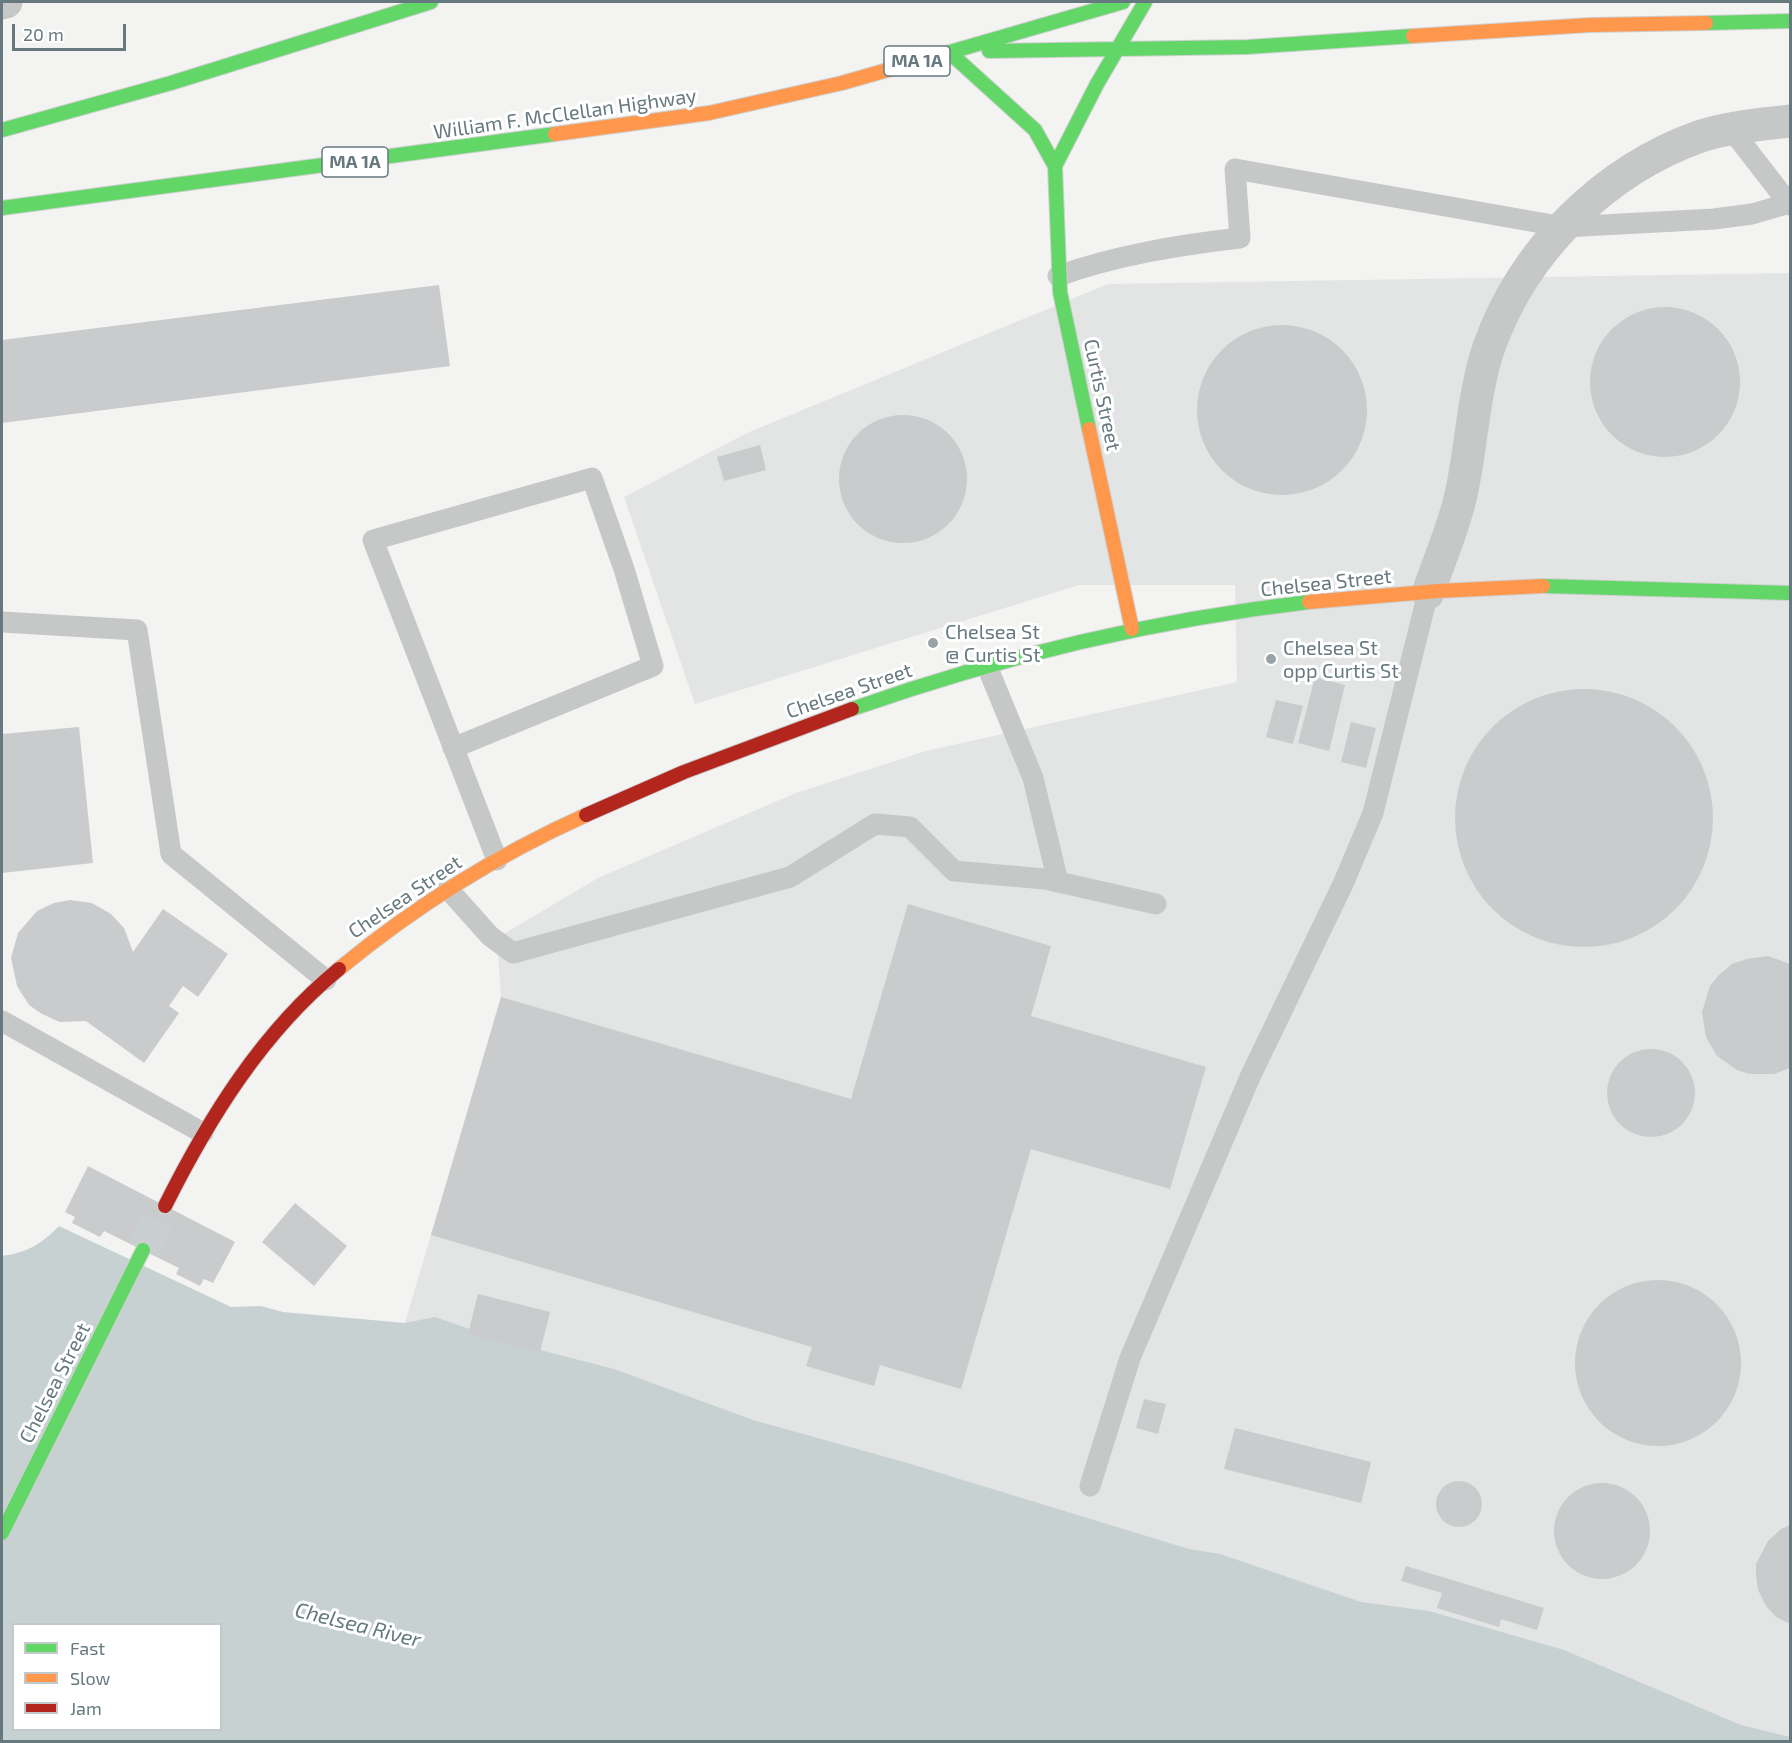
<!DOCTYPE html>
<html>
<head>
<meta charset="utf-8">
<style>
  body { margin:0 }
  #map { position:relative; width:1792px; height:1743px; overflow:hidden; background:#f3f3f2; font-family:"Exo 2",sans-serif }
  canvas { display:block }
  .frame { position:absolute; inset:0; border:3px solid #66797f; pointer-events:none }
  .legend { position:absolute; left:12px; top:1623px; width:210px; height:108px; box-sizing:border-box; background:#fff; border:2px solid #c2c9cc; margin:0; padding:8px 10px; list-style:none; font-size:18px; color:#66797f }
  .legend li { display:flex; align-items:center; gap:12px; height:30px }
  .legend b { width:30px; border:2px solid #c2c9cc }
  .scale { position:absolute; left:12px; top:24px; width:114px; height:27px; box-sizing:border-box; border:3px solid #66797f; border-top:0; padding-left:8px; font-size:18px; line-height:21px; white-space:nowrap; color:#66797f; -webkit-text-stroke:4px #fff; paint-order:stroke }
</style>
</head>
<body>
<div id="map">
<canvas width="1792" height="1743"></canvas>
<div class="frame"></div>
<ul class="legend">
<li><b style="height:8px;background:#63d668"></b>Fast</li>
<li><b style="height:8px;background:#ff974d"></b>Slow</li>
<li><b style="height:8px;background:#b3261e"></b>Jam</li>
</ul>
<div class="scale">20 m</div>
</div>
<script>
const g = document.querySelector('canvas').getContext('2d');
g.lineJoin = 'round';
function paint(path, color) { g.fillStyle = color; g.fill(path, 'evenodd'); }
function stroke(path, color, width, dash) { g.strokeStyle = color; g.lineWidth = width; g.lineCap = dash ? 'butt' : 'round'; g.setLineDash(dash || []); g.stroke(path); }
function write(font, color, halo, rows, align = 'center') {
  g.font = font + ' "Exo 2",sans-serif'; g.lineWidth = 6; g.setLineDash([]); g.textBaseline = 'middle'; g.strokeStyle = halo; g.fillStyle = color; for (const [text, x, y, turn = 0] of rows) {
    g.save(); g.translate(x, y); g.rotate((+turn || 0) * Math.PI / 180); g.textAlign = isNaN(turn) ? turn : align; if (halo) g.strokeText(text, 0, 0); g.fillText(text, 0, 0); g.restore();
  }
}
paint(new Path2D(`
  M 1790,273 L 1790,1741 L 405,1323 L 501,997 L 497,938 L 598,878 L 796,793 L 926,751 L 1237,682 L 1235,585 L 1079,585 L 695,704 L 624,497 L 747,433 L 1108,284 Z`), '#e3e4e4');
paint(new Path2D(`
  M 59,1226 L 231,1307 L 261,1306 L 283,1312 L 405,1323 L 435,1317 L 501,1340 L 614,1369 L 753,1420 L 904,1462 L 1189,1549 L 1220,1554 L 1361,1602 L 1429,1611 L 1564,1650 L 1741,1725 L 1790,1737 L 1790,1742 L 2,1742 L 2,1256 C 26,1253 42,1244 59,1226 ZM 14,1624 L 220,1624 L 220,1730 L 14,1730 Z`), '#c8d1d2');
paint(new Path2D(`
  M 439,285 L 450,366 L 2,423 L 2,340 Z
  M1590 382a75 75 0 1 1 150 0a75 75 0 1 1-150 0Z
  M1197 410a85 85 0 1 1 170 0a85 85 0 1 1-170 0Z
  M839 479a64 64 0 1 1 128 0a64 64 0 1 1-128 0Z
  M 760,445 L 766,470 L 724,481 L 717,457 Z
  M 1315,677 L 1345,685 L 1329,751 L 1298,743 Z
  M1455 818a129 129 0 1 1 258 0a129 129 0 1 1-258 0Z
  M 1276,700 L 1303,706 L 1293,744 L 1266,737 Z
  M 1351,722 L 1376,728 L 1366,768 L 1341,762 Z
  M 79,727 L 93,863 L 2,873 L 2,734 Z
  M 70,900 L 92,903 L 111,914 L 124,928 L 133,952 L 163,909 L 228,954 L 198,997 L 183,986 L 169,1006 L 179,1013 L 144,1063 L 86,1021 L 60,1022 L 42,1014 L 29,1005 L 17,986 L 11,958 L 18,933 L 37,911 L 54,903 Z
  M 908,904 L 1051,946 L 1031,1016 L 1206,1067 L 1170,1189 L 1031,1149 L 961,1389 L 880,1365 L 874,1386 L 806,1366 L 812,1347 L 431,1235 L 501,997 L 851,1099 Z
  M 1768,956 L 1790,964 L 1790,1068 L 1774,1074 L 1749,1074 L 1737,1070 L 1717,1056 L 1706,1037 L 1702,1012 L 1710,986 L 1718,976 L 1732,964 L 1747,959 Z
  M1607 1093a44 44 0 1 1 88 0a44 44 0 1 1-88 0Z
  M 88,1166 L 235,1242 L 213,1283 L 204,1279 L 200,1286 L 176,1274 L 179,1268 L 104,1231 L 100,1237 L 72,1223 L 75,1217 L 65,1212 Z
  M 295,1203 L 347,1246 L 314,1286 L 262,1242 Z
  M1575 1363a83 83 0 1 1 166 0a83 83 0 1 1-166 0Z
  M 478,1294 L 550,1312 L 540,1352 L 468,1334 Z
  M 1144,1399 L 1166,1404 L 1158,1434 L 1136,1428 Z
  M 1235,1428 L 1371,1462 L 1361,1503 L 1224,1469 Z
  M1436 1504a23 23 0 1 1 46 0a23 23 0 1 1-46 0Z
  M1554 1531a48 48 0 1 1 96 0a48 48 0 1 1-96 0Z
  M 1790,1525 L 1790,1624 L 1776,1617 L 1766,1606 L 1758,1590 L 1756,1575 L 1756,1564 L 1768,1541 L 1781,1529 Z
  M 1406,1566 L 1544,1608 L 1537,1630 L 1501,1619 L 1499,1627 L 1437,1608 L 1442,1593 L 1401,1581 Z`), '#cacbcc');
stroke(new Path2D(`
  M 143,1250 L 165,1206`), '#c9ced0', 33, [33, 16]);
const fast = new Path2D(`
  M 1706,23 L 1790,21
  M 989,51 L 1247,47 L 1413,36
  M 949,52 L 1035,130 L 1055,166 L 1060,292 L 1089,429
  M 926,59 L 1123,2
  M 2,130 L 171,83 L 431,2
  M 1055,166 L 1097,84 L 1145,2
  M 2,208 L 555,134
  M 1543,586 L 1790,593
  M 852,709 C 1000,657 1153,620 1309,602
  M 2,1533 L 143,1250`);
const slow = new Path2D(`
  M 1413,36 L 1590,25 L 1706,23
  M 555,134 L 709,113 L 842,83 L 926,59
  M 1089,429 L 1132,629
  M 1309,602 L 1438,591 L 1543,586
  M 339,969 C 414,907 497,855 586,815`);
const jam = new Path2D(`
  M 586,815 L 684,772 L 852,709
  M 165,1206 C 209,1118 262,1032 339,969`);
stroke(fast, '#cfd0d0', 16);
stroke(slow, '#cfd0d0', 16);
stroke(jam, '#cfd0d0', 16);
stroke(new Path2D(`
  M 1731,129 L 1790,205
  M 1058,276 C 1117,255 1179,245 1240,238 L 1235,169 L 1564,227 L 1714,219 L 1752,214 L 1790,203
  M 2,622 L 137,630 L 171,854 L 326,980
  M 987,666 L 1033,778 L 1058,882
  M 453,748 L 653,666 L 624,569 L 592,478 L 373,540 L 497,860
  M 448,889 L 490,936 L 513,953 L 790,877 L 875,824 L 910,827 L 954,871 L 1045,879 L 1156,904
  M 2,1021 L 203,1133
  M 1090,1486 L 1130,1358 L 1250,1077 L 1343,884 L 1373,813 L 1428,593`), '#c6c8c8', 21);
stroke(new Path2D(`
  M 2,3 L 6,2
  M 1428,593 C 1440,558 1456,522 1463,485 C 1472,439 1474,391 1489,347 C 1523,251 1604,170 1701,136 C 1730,127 1761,124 1790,121`), '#c6c8c8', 33);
stroke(fast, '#63d668', 14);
stroke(slow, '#ff974d', 14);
stroke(jam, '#b3261e', 14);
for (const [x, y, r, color] of [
  [933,643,6,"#97a4a7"],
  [1271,659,6,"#97a4a7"]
]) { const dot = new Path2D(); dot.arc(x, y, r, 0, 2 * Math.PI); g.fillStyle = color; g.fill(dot); stroke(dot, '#fff', 2); }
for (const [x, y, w] of [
  [917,61,66],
  [355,162,66]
]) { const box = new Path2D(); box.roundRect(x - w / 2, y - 15, w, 30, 4.5); g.fillStyle = '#fff'; g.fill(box); stroke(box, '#66797f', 1.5); }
write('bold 18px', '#66797f', null, [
  ["MA 1A",917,61],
  ["MA 1A",355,162]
]);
write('20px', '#66797f', '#fff', [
  ["William F. McClellan Highway",565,114,-8],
  ["Curtis Street",1102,395,78],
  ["Chelsea Street",1326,583,-6],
  ["Chelsea Street",849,691,-19],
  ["Chelsea Street",405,897,-34],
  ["Chelsea Street",55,1383,-63]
]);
write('20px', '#66797f', '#fff', [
  ["Chelsea St",945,632],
  ["@ Curtis St",945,655],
  ["Chelsea St",1283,648],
  ["opp Curtis St",1283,671]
], 'left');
write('italic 21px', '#627a7d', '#fff', [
  ["Chelsea River",358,1625,14]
]);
</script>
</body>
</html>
